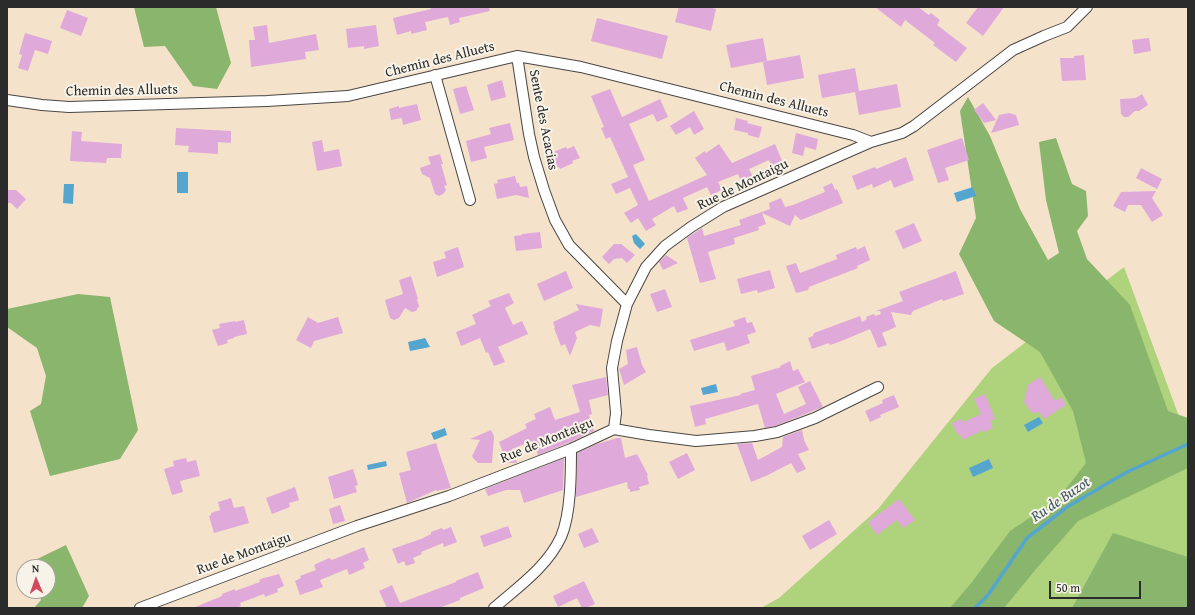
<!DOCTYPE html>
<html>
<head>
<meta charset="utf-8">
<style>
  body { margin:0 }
  #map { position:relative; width:1195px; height:615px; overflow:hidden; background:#f5e2cb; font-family:"Gentium Book Plus",serif }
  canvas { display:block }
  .frame { position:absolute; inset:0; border:8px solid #2b2b2b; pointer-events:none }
  .north { position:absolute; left:16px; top:559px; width:40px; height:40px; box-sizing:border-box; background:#f7f3e8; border:1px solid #a5a39c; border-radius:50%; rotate:358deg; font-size:11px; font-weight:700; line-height:16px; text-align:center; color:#2b2b2b }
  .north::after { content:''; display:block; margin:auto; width:14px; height:18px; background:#d1495b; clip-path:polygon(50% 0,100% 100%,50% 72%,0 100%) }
  .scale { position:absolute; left:1049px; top:581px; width:92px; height:18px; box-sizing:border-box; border:2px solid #2b2b2b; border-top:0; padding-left:5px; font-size:12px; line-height:14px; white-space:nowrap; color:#2b2b2b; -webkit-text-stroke:3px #f7f3e8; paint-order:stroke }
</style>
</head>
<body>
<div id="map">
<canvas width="1195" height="615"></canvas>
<div class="frame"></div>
<div class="north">N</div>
<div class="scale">50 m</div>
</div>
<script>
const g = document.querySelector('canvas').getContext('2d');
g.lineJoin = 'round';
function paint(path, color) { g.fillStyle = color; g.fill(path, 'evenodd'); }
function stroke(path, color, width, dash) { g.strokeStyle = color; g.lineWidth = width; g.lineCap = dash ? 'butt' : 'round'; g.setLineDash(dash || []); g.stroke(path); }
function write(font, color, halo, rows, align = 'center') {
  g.font = font + ' "Gentium Book Plus",serif'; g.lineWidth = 4; g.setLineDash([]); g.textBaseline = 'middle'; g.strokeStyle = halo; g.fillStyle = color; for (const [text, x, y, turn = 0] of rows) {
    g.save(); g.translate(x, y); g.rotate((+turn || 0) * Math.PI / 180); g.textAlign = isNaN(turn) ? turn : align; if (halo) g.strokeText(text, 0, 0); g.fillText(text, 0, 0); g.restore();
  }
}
paint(new Path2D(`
  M 1124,267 L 1188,441 L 1188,608 L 761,608 L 779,598 L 878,509 L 992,368 Z`), '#aed37c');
paint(new Path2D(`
  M 134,7 L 216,7 L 231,63 L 217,89 L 193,86 L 165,46 L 144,47 Z
  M 968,97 L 990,136 L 1020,209 L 1048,260 L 1059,253 L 1046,200 L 1039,142 L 1056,138 L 1072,184 L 1086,191 L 1088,216 L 1077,231 L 1087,259 L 1130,305 L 1168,411 L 1188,418 L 1188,468 L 1078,521 L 1036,569 L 1004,608 L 950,608 L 972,582 L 1010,531 L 1058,499 L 1086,463 L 1073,411 L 1040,352 L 994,321 L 959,254 L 976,218 L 960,111 Z
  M 78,294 L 110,297 L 138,430 L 120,459 L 50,476 L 30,411 L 41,404 L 46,376 L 37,348 L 7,327 L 7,309 Z
  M 1113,533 L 1188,557 L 1188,608 L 1072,608 Z
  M 66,545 L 89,596 L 82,608 L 34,608 L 41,600 L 39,591 L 48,591 L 48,567 L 28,567 L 29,563 Z`), '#8ab56c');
paint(new Path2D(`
  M 177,172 L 188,172 L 188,193 L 177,193 Z
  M 64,184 L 74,184 L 73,204 L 63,203 Z
  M 973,187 L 976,196 L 957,202 L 954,193 Z
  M 636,234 L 645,244 L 640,249 L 634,243 L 632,236 Z
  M 425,338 L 430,347 L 410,351 L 408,342 Z
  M 716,384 L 718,392 L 703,395 L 701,388 Z
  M 1039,417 L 1043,423 L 1028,432 L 1024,425 Z
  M 445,428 L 447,435 L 434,440 L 431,433 Z
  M 989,459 L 993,468 L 973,477 L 969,468 Z
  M 386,461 L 387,466 L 368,470 L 367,465 Z`), '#54a6cf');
stroke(new Path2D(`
  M 975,608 L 988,595 L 1027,538 L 1067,507 L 1127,472 L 1188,444`), '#54a6cf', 3.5);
paint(new Path2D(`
  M 431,7 L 489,7 L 490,11 L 459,18 L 460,22 L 450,25 L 448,17 L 425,22 L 427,30 L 411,34 L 411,31 L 397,35 L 393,18 L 431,9 Z
  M 679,7 L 709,7 L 716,9 L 711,31 L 675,22 Z
  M 875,7 L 918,7 L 929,15 L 931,13 L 940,20 L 937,25 L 967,48 L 956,62 L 933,45 L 935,43 L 905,20 L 901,27 Z
  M 978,7 L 1004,7 L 983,36 L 966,23 Z
  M 67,10 L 88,18 L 81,36 L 60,28 Z
  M 597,18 L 668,36 L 662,59 L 591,41 Z
  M 267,25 L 269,43 L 316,34 L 319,50 L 305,52 L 306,59 L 251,67 L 249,40 L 255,40 L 253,27 Z
  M 376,25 L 379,46 L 364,49 L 364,46 L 348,48 L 346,29 Z
  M 25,33 L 52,41 L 48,54 L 35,50 L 28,71 L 18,68 L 22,55 L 19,54 Z
  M 763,38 L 767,61 L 800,55 L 804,78 L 767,85 L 763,62 L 767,61 L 731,68 L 726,45 Z
  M 1149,38 L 1151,51 L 1134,54 L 1132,40 Z
  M 1084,55 L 1086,80 L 1062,81 L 1060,58 L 1074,58 L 1074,56 Z
  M 855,68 L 859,91 L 897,84 L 901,107 L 859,115 L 855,92 L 822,98 L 818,75 Z
  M 502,80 L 506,97 L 491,101 L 487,85 Z
  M 466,86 L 474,110 L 460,114 L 453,89 Z
  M 610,89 L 622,117 L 660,99 L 668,117 L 657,122 L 653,114 L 629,124 L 645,160 L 633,165 L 649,201 L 707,175 L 695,158 L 705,151 L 706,153 L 719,144 L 732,163 L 775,144 L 783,163 L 772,168 L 769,160 L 749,169 L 753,177 L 741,181 L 738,174 L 718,182 L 722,190 L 711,195 L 707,187 L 683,198 L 688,209 L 677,213 L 674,206 L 652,219 L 656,225 L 646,231 L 638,218 L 631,223 L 624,213 L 638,205 L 630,188 L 616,194 L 611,184 L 628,177 L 610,137 L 606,139 L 601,128 L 604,127 L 591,96 Z
  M 1142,94 L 1148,105 L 1139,111 L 1135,111 L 1128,117 L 1124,117 L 1121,114 L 1120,99 L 1136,98 Z
  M 983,103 L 996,120 L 984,123 L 974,110 Z
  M 417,104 L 421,120 L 403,125 L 402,118 L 391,120 L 389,109 L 399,106 L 399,108 Z
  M 694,111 L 704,129 L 694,135 L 690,127 L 676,135 L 670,126 Z
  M 1009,113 L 1016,115 L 1019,125 L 991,133 L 999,115 Z
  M 736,118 L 748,121 L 747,123 L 762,127 L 759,138 L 748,135 L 748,133 L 734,130 Z
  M 510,123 L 514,140 L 484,147 L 487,158 L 471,162 L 466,141 L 491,134 L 489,128 Z
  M 176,128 L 231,131 L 231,143 L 218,142 L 218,154 L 188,152 L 189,146 L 175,145 Z
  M 72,131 L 82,132 L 81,141 L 122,144 L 121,158 L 107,158 L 106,163 L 70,161 Z
  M 796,133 L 818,139 L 816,150 L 805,147 L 803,156 L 792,153 Z
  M 962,138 L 969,160 L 945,168 L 949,180 L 938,183 L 927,150 Z
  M 322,140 L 324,152 L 339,149 L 342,166 L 317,171 L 312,142 Z
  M 574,146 L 580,158 L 572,161 L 573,163 L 560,169 L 559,167 L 552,170 L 546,158 L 554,154 L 553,152 L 566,147 L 567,149 Z
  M 440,154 L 443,164 L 441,164 L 447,185 L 444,186 L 446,190 L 443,194 L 439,196 L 435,194 L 430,178 L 422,174 L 420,168 L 431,164 L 428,157 Z
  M 906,157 L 914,180 L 894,188 L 891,180 L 873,188 L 872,184 L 857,190 L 852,176 L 875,167 L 876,169 Z
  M 1141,168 L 1162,179 L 1157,189 L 1136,178 Z
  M 515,176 L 517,183 L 519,183 L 520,187 L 527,186 L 529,198 L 516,195 L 497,199 L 494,184 L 498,183 L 497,180 Z
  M 832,183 L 835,190 L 837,189 L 843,203 L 801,220 L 795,215 L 790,226 L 762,213 L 766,224 L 758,227 L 759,230 L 734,238 L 735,244 L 708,252 L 716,279 L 700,283 L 687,238 L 702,228 L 704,236 L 741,225 L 739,220 L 770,209 L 769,203 L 781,198 L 785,207 L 793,205 L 825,192 L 823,187 Z
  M 7,190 L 16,190 L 26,199 L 17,209 L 11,203 L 7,203 Z
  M 1156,191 L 1152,198 L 1163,215 L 1152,222 L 1141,205 L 1128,205 L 1125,212 L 1113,206 L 1121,192 Z
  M 914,223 L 922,241 L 903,249 L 895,231 Z
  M 540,232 L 542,248 L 516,251 L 514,236 L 522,235 L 522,234 Z
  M 614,244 L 621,244 L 635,255 L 627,263 L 622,258 L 614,259 L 609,264 L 602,257 Z
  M 865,246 L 870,260 L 857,266 L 858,268 L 814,285 L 809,287 L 808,290 L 796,293 L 786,266 L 796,263 L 800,273 L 837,259 L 836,255 L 856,247 L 857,250 Z
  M 458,247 L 464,267 L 437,277 L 433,262 L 446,258 L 444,252 Z
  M 666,255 L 678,263 L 663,270 L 659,262 Z
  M 770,270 L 775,288 L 758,293 L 757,290 L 741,294 L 737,279 Z
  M 566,271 L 573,288 L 544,301 L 537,284 Z
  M 956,271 L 964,294 L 943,301 L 942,299 L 913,311 L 911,315 L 891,312 L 896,327 L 882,333 L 887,345 L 878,348 L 870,329 L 839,342 L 830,345 L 829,343 L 812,349 L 808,338 L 813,336 L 814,333 L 860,316 L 862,322 L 867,319 L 866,317 L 874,314 L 875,316 L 881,314 L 880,311 L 876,311 L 903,301 L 899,292 Z
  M 411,276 L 418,299 L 417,300 L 419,306 L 416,311 L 412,312 L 405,308 L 399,318 L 394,320 L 390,318 L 385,300 L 403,294 L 399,280 Z
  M 665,289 L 672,307 L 657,312 L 650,294 Z
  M 509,293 L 514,303 L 505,308 L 513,325 L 522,321 L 528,334 L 498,347 L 505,362 L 494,366 L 488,352 L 486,353 L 480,338 L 461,346 L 456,332 L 476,324 L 472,315 L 491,306 L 488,301 Z
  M 576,304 L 603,309 L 600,327 L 590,325 L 575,332 L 577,338 L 570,356 L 565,344 L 561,346 L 554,328 L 555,328 L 553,322 L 579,310 Z
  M 308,317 L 318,323 L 338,317 L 343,333 L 314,341 L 311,348 L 296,340 Z
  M 745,317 L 747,323 L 752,322 L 756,332 L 747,335 L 750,343 L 727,351 L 724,342 L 694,351 L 690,340 L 735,326 L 733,321 Z
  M 244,320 L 247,334 L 234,337 L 234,338 L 227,340 L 228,343 L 218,346 L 212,330 L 220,328 L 219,324 L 235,321 L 235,322 Z
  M 637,347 L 642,365 L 646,372 L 624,385 L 619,369 L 628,364 L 626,350 Z
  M 790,361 L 793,371 L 798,369 L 805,382 L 776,394 L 784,414 L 806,404 L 798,387 L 810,381 L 823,407 L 775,426 L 765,428 L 758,404 L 705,419 L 706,424 L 695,427 L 690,406 L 741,395 L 740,394 L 755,390 L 751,376 L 781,367 L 780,366 Z
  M 606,377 L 608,395 L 589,400 L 592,414 L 589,415 L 594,431 L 568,443 L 538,455 L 532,441 L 512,449 L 517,463 L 507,463 L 499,442 L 527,428 L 525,424 L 536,419 L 534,414 L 550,407 L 555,420 L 580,412 L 572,385 Z
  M 1040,377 L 1055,401 L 1061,397 L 1066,405 L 1044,419 L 1039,412 L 1036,413 L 1031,412 L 1024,402 L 1028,385 Z
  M 985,394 L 995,419 L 990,421 L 993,428 L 984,432 L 983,430 L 963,440 L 960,434 L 958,435 L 952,423 L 961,419 L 963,422 L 981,414 L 974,399 Z
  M 894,395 L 899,407 L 880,415 L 881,417 L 870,422 L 865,411 L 883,403 L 882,400 Z
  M 491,430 L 494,436 L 492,463 L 478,463 L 474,459 L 472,456 L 480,440 L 470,439 Z
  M 802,430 L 804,440 L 809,450 L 798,454 L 806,469 L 797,473 L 791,463 L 768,475 L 751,482 L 737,444 L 752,443 L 758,460 L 782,447 L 783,437 Z
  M 617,438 L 621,438 L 625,458 L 637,454 L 648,475 L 647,476 L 649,484 L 639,487 L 640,490 L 630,492 L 630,489 L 628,489 L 627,482 L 576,497 L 577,453 L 597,444 Z
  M 436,443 L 451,488 L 437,491 L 436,490 L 407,503 L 399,473 L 411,470 L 406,452 Z
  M 687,453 L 695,470 L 678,479 L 669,462 Z
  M 186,458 L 187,462 L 196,460 L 200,476 L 180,481 L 183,492 L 172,495 L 164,469 L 174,466 L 173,461 Z
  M 564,458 L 563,490 L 524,503 L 520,490 L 506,490 L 488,496 L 485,489 Z
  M 353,469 L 358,485 L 355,486 L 357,492 L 334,499 L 328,477 Z
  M 295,487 L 299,500 L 289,503 L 290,507 L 272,514 L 266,498 Z
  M 231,498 L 234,508 L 244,506 L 249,523 L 214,533 L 209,516 L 211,515 L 211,513 L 220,510 L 218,502 Z
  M 899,499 L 915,520 L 903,528 L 897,520 L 877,535 L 868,522 Z
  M 340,505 L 345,521 L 333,524 L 329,509 Z
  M 829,520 L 837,534 L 810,550 L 802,536 Z
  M 508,526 L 512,537 L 484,547 L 480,536 Z
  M 451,527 L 457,542 L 444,547 L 443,543 L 421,552 L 422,554 L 413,558 L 415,563 L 406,566 L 404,561 L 398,564 L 392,549 L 421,539 L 431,534 L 431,532 L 442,528 L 443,530 Z
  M 592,528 L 599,542 L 584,548 L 578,534 Z
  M 364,547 L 369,560 L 363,563 L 365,568 L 349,575 L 347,569 L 320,580 L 323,587 L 300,595 L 295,581 L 301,578 L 300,576 L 316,570 L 314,565 L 329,558 L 332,560 Z
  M 478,572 L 484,588 L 460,598 L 460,600 L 439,608 L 387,608 L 379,591 L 392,585 L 400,603 L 456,582 L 456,581 Z
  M 279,574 L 284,586 L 277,589 L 278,592 L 265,597 L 264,594 L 240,603 L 241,606 L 235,608 L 193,608 L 222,596 L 222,594 L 235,589 L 235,591 L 260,582 L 259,580 L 264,578 Z
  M 584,581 L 595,604 L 586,608 L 582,608 L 577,598 L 558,607 L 553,596 Z`), '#dfa9da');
const minor = new Path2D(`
  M 517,56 L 529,134 L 534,157 L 544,190 L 555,220 L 569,245 L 627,304
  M 435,75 L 470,200
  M 7,100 L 42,105 L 69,107 L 267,101 L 348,96 L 517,56 L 581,67 L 853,135 L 871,142
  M 614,429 L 616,413 L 612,368 L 617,341 L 627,304 L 646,267 L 665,246 L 691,227 L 723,207 L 871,142 L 902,133 L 914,126 L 1013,50 L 1044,36 L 1067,27 L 1087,7
  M 614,429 L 649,435 L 696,441 L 755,436 L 777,432 L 815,418 L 878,387
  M 140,608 L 357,526 L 449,496 L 571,449 L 614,429
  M 494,608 C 518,587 547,567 561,537 C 571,514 571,474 571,449`);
stroke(minor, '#494643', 12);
stroke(minor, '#fff', 10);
write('14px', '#2b2b2b', '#f7f3e8', [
  ["Chemin des Alluets",440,60,-14],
  ["Chemin des Alluets",122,91,-1],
  ["Chemin des Alluets",774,100,14],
  ["Sente des Acacias",543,120,79],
  ["Rue de Montaigu",743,185,-26],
  ["Rue de Montaigu",547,441,-22],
  ["Rue de Montaigu",244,554,-20]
]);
write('italic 15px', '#395664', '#f7f3e8', [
  ["Ru de Buzot",1061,500,-34]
]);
</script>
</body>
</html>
